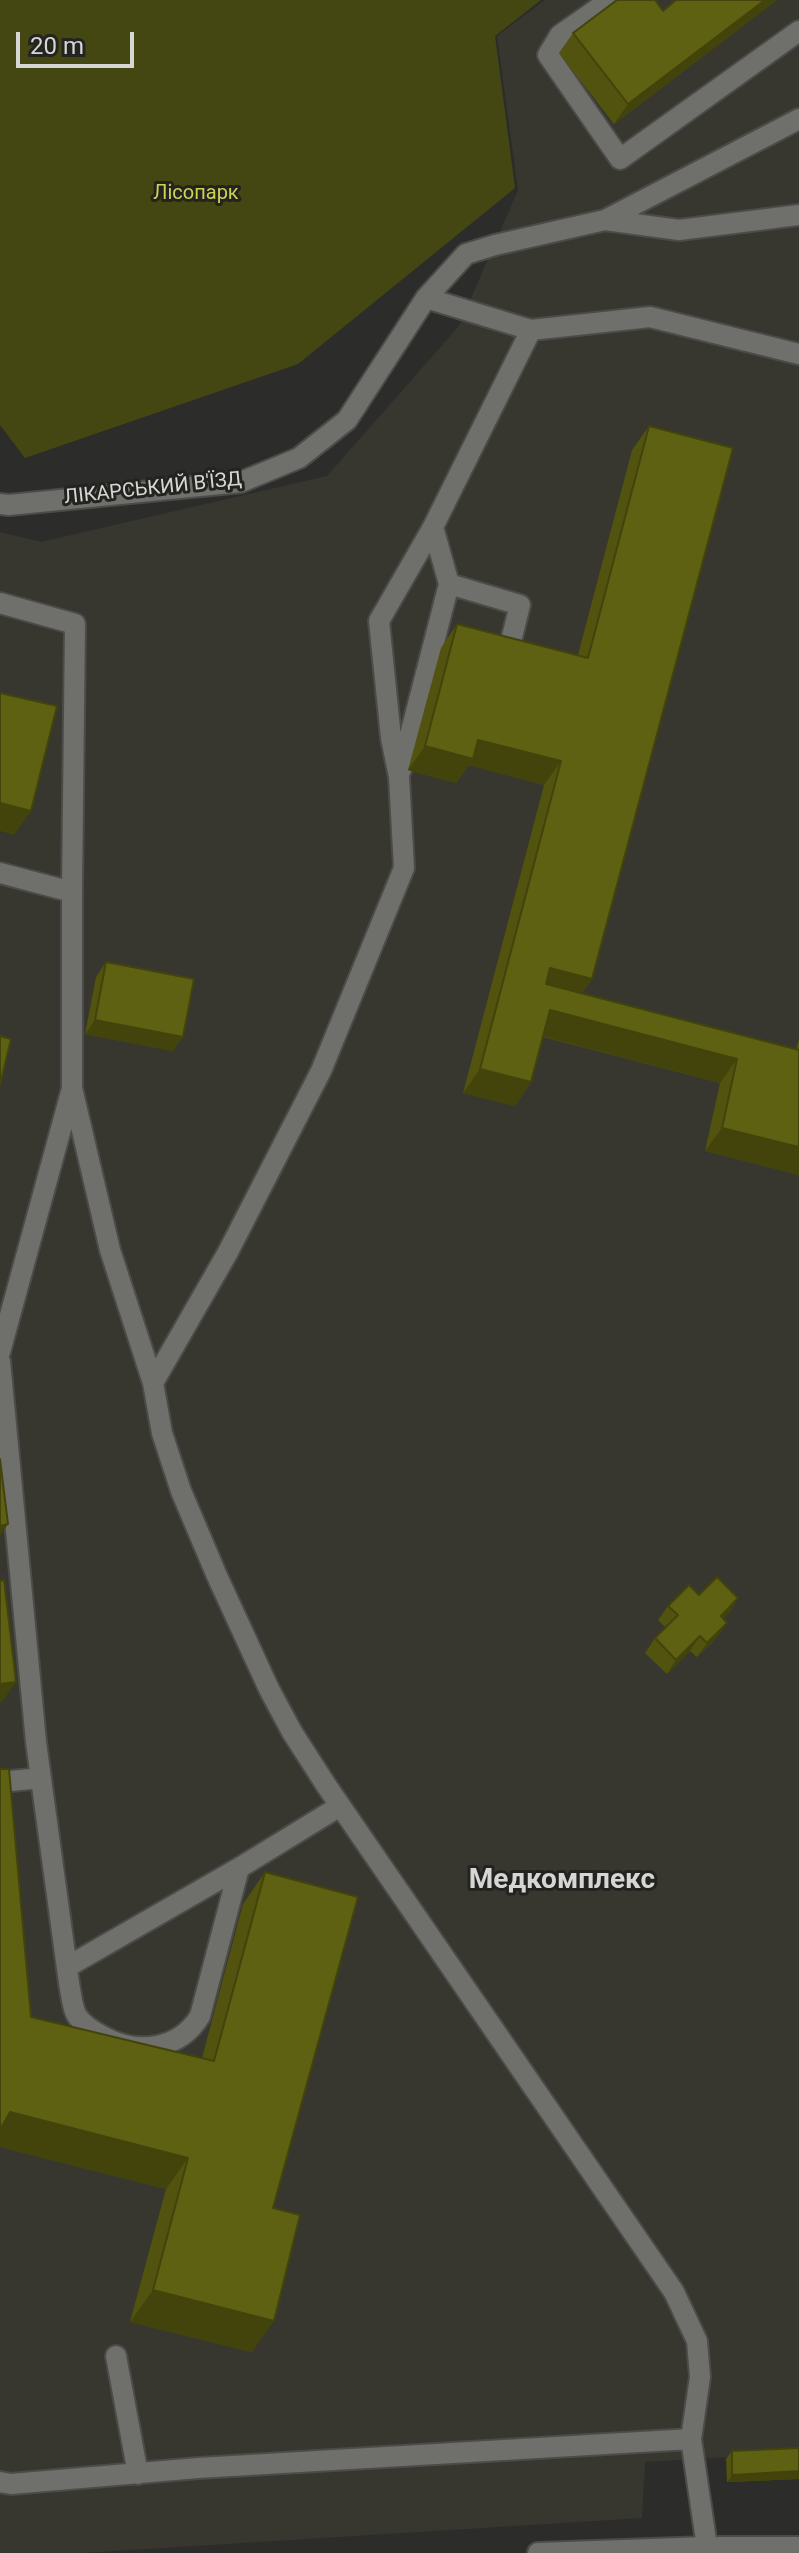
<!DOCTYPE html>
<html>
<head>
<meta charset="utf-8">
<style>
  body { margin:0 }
  #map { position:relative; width:799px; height:2553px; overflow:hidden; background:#2c2d2a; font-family:Roboto,sans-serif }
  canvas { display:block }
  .scale { position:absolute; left:16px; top:32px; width:118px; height:36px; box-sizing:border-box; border:4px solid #d6d6d5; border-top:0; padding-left:10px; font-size:24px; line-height:28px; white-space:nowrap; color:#d6d6d5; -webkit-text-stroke:6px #232320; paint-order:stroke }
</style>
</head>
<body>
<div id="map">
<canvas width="799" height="2553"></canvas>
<div class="scale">20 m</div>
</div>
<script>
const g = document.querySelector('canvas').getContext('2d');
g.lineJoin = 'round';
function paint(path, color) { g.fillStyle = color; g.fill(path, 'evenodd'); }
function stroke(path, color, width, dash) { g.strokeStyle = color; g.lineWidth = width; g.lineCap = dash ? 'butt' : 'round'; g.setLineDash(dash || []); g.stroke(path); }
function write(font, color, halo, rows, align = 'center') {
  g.font = font + ' Roboto,sans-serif'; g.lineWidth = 6; g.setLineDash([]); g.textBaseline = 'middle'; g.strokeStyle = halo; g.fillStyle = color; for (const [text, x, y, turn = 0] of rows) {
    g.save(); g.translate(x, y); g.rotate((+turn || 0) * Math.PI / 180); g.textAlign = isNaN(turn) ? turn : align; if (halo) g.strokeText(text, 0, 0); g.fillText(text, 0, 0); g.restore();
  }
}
paint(new Path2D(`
  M 545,0 L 799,0 L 799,2453 L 645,2462 L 642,2518 L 82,2553 L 0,2553 L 0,532 L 41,542 L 327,476 L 459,326 L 518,190 L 497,36 Z`), '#37372f');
paint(new Path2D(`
  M 0,0 L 541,0 L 495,36 L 515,188 L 298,364 L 25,458 L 0,425 Z`), '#454713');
const lane = new Path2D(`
  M 610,0 L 560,35 L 548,55 L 620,159 L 799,31
  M 605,220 L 679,230 L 799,215
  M 426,298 L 531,330 L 650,317 L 799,354
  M 0,504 L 9,505 L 241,482 L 299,458 L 347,420 L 426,298 L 466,254 L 495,245 L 605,220 L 799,119
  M 433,527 L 379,621 L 391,738 L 399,777 L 404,868 L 321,1071 L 228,1252 L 153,1383 L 162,1433 L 181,1491 L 217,1576 L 269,1689 L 292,1732 L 326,1785 L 674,2292 L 697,2341 L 700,2377 L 691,2439 L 707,2547
  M 449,584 L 520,605 L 511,641
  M 0,603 L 75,624 L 72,892
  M 401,770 L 449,584 L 433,527 L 531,330
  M 0,873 L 72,892 L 72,1088 L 110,1250 L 153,1383
  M 0,1352 L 71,1092
  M 0,1361 L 36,1742 L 69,1983 C 71,1993 72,2006 76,2014 C 82,2025 95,2032 106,2038 C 139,2055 180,2049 200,2016 L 239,1868 L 340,1806
  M 0,1782 L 41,1778
  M 67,1967 L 239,1868
  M 116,2356 L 138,2474
  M 0,2482 L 11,2484 L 198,2468 L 691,2439`);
const street = new Path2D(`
  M 538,2553 L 707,2547 L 799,2547`);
stroke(lane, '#4b4b49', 24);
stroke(street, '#4b4b49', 24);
stroke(lane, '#6f6f6c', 20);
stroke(street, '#6f6f6c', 20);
paint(new Path2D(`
  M 777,0 L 614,124 L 559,53 L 573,33 L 663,11 Z
  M 649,426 L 592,979 L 582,993 L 796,1049 L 799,1039 L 799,1175 L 705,1151 L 720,1083 L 543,1037 L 531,1082 L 515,1106 L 463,1093 L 544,785 L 469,765 L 456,783 L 408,770 L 441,648 L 457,624 L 578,655 L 632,450 Z
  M 106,962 L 173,1051 L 85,1034 L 96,977 Z
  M 699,1595 L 738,1598 L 729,1613 L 723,1618 L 727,1623 L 717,1637 L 697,1657 L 690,1651 L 667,1674 L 645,1653 L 655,1638 L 666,1628 L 658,1620 L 668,1606 Z
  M 0,1769 L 31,2017 L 202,2058 L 243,1904 L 265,1872 L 273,2208 L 252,2352 L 130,2322 L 166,2189 L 0,2147 Z
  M 799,2448 L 799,2479 L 727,2482 L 726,2459 L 732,2451 Z`), '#51530f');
paint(new Path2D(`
  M 765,0 L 777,0 L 614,124 L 628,104 Z
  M 478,740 L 561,761 L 544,785 L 469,765 L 456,783 L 408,770 L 425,746 Z
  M 0,803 L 31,811 L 14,835 L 0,831 Z
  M 550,968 L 592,979 L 576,1003 L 533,991 Z
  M 550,1010 L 737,1059 L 720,1083 L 534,1034 Z
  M 95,1020 L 183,1037 L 173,1051 L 85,1034 Z
  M 480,1069 L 531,1082 L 515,1106 L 463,1093 Z
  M 722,1128 L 799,1147 L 799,1175 L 705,1151 Z
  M 8,1524 L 0,1536 L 0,1526 Z
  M 738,1598 L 729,1613 L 711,1630 L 721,1616 Z
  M 727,1623 L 717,1637 L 697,1657 L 707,1643 Z
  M 700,1636 L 690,1651 L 667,1674 L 676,1660 Z
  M 16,1682 L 2,1702 L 0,1702 L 0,1684 Z
  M 10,2112 L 188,2158 L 166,2189 L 0,2147 L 0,2126 Z
  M 153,2290 L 274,2321 L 252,2352 L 130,2322 Z
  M 799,2471 L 799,2479 L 727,2482 L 732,2475 Z`), '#42440c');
const building = new Path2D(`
  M 617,0 L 655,0 L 663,11 L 676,0 L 765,0 L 628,104 L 573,33 Z
  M 649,426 L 733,448 L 592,979 L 550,968 L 546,984 L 799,1050 L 799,1147 L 722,1128 L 737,1059 L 550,1010 L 531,1082 L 480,1069 L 561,761 L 478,740 L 473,759 L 425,746 L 457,624 L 588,658 Z
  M 0,693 L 57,706 L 31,811 L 0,803 Z
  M 106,962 L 194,979 L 183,1037 L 95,1020 Z
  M 0,1036 L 11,1039 L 0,1085 Z
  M 0,1459 L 8,1524 L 0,1526 Z
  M 717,1577 L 738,1598 L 721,1616 L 727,1623 L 707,1643 L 700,1636 L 676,1660 L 655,1638 L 678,1615 L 668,1606 L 689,1585 L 699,1595 Z
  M 4,1580 L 16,1682 L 0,1684 L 0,1581 Z
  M 0,1769 L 9,1769 L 31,2017 L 214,2061 L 265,1872 L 358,1897 L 273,2208 L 300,2215 L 274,2321 L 153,2290 L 188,2158 L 10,2112 L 0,2130 Z
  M 799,2448 L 799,2471 L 732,2475 L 732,2451 Z`);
paint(building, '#5e6111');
stroke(building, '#42440c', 2);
write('20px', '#ced250', '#232320', [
  ["Лісопарк",196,194]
]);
write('20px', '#d6d6d5', '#232320', [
  ["ЛІКАРСЬКИЙ В'ЇЗД",153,489,-6]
]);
write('bold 28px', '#d6d6d5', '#232320', [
  ["Медкомплекс",562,1881]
]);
</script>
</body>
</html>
